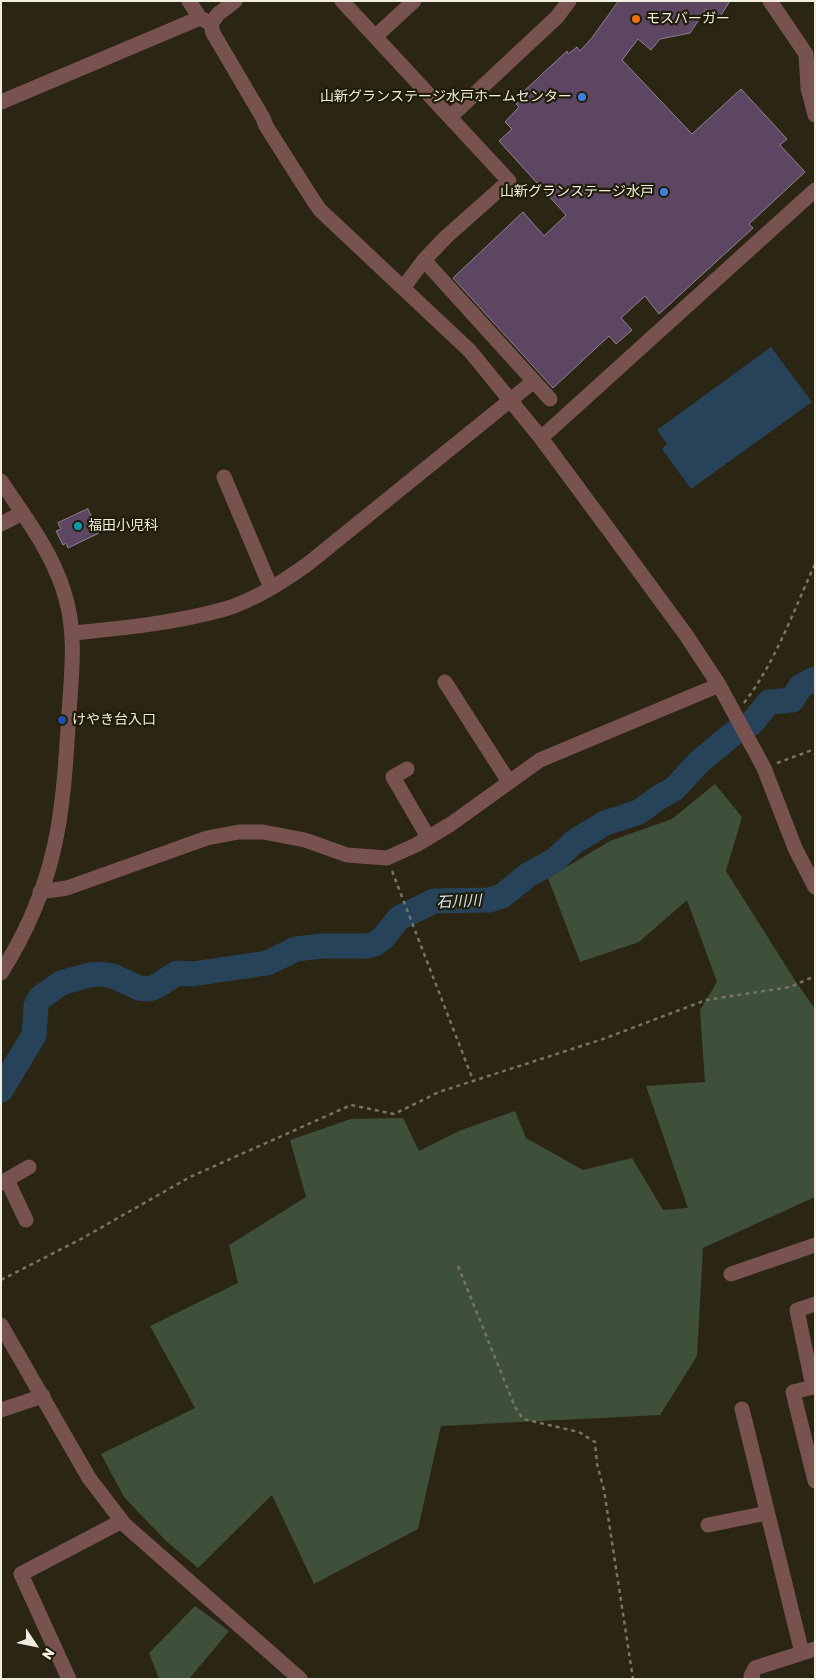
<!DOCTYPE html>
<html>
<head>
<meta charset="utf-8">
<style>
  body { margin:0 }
  #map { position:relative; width:816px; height:1680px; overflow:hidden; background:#2a2613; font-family:Rubik,sans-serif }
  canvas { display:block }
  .frame { position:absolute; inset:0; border:2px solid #f0eee1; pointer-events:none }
  .north { position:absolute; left:10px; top:1620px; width:50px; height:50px; -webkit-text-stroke:4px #201d09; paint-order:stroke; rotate:124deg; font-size:14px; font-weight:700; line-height:20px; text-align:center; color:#f0eee1 }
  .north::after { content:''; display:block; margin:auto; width:18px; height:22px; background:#f0eee1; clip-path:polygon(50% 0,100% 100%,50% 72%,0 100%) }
</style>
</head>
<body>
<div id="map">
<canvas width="816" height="1680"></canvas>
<div class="frame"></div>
<div class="north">N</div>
</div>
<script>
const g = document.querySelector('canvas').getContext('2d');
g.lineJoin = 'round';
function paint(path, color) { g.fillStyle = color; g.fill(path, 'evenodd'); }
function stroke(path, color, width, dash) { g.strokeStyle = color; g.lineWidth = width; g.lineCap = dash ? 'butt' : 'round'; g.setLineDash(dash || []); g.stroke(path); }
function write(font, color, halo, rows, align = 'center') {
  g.font = font + ' Rubik,"Noto Sans JP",sans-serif'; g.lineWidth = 4.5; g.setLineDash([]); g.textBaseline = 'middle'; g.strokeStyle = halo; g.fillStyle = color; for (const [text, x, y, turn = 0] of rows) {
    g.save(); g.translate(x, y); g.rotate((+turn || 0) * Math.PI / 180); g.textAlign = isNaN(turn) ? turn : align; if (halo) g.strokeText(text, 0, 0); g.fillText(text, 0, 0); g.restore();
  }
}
paint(new Path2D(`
  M 715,784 L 742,817 L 726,871 L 796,982 L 815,1009 L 815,1197 L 703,1248 L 697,1356 L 660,1415 L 441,1426 L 418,1529 L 314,1584 L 272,1495 L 198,1568 L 165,1540 L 124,1497 L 101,1454 L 195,1408 L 150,1326 L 238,1283 L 229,1245 L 306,1197 L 290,1140 L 351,1119 L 403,1118 L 419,1151 L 459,1131 L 515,1111 L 526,1138 L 583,1170 L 632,1158 L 663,1210 L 688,1208 L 646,1086 L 705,1082 L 700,1010 L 717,982 L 687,900 L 639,942 L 580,962 L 548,878 L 610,841 L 672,819 Z
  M 195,1606 L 229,1631 L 189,1679 L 159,1679 L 149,1653 Z`), '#3e4f3a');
paint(new Path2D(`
  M 771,347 L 812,402 L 691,489 L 662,449 L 667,444 L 657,430 Z`), '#264359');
stroke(new Path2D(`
  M 1,1090 L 34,1035 L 36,1006 L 40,998 L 61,983 L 89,975 L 100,974 L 113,976 L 139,988 L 149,989 L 157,986 L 177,973 L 192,974 L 267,963 L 296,949 L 322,946 L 366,946 L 375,944 L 383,938 L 399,918 L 434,901 L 490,900 L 502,896 L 528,875 L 555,860 L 574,842 L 605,823 L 639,812 L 658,798 L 674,789 L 699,762 L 734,733 L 752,723 L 769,702 L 792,700 L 801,686 L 815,679`), '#264359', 25);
const building = new Path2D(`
  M 619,1 L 730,1 L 719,18 L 706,9 L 690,33 L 660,39 L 651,50 L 638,39 L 622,60 L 692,134 L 741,89 L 787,139 L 780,145 L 805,172 L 749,224 L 753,228 L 659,314 L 645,296 L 621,318 L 632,330 L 616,344 L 609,336 L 553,388 L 453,278 L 523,212 L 544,236 L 566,215 L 499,141 L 512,129 L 505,122 L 519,107 L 516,104 L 527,95 L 524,91 L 567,51 L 568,54 L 577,47 L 580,51 L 591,39 Z
  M 88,509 L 99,533 L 68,548 L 66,543 L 63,545 L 56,531 L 61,529 L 58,523 Z`);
paint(building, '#5c4662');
stroke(building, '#908194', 1);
stroke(new Path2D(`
  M 744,703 C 776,661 793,612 815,564
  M 777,763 L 815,749
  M 392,871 L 473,1080
  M 458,1266 L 515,1407 L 523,1419 L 579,1432 L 595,1442 L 597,1464 L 604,1490 L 633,1679
  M 1,1280 L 81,1239 L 190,1177 L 351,1105 L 394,1114 L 439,1092 L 603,1039 L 706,1000 L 790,987 L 815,976`), '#777464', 2.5, [4, 4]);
stroke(new Path2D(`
  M 189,1 L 200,18 L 208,22
  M 235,1 L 218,14 L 211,24 L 213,33 L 263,118 L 266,126 L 315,203 L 320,210 L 470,351 L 541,438 L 609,530 L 686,635 L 719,685 L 764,768 L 795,848 L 815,887
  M 342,1 L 509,181 L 446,237 L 424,260 L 403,288
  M 770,1 L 806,54 L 808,88 L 815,115
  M 376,36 L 414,1
  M 1,102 L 200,18
  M 450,117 L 557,17 L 569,1
  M 424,260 L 550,399
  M 541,438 L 815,190
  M 224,477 L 271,588
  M 1,481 C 24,516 50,549 63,589 C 77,629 72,670 69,712 C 66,758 64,804 54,848 C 44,892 25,935 1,973
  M 1,524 L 22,513
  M 73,633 C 124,628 175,623 225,609 C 255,600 283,582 309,563 L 534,381
  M 445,682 L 509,782
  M 407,769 L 393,777 L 428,837
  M 40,892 L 67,888 L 207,838 L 239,832 L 263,832 L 305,840 L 347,855 L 387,858 L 416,845 L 451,824 L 540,760 L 719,685
  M 7,1180 L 26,1220
  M 1,1183 L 29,1167
  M 731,1274 L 815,1245
  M 815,1304 L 797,1310 L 813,1387 L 793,1392 L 815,1481
  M 1,1325 L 89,1478 L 125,1525 L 300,1679
  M 742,1409 L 802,1653
  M 1,1410 L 43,1396
  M 708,1525 L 767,1513
  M 69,1679 L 21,1574 L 122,1521
  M 753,1679 L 751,1676 L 755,1668 L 815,1649`), '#78524f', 15);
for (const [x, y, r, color] of [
  [636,19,5,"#e8710a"],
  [582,97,5,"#3f7fe0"],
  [664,192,5,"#3f7fe0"],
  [78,526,5,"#0f9aa8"],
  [62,720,5,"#1a4fb4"]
]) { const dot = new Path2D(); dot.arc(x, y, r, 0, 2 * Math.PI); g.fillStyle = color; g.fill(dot); stroke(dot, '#201d09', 2); }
write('14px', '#f0eee1', '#201d09', [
  ["モスバーガー",646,19],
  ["山新グランステージ水戸ホームセンター",572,97,"right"],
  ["山新グランステージ水戸",654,192,"right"],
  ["福田小児科",88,526],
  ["けやき台入口",72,720]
], 'left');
write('italic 15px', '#d0e6f7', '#201d09', [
  ["石川川",459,902,-3]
]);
</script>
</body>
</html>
